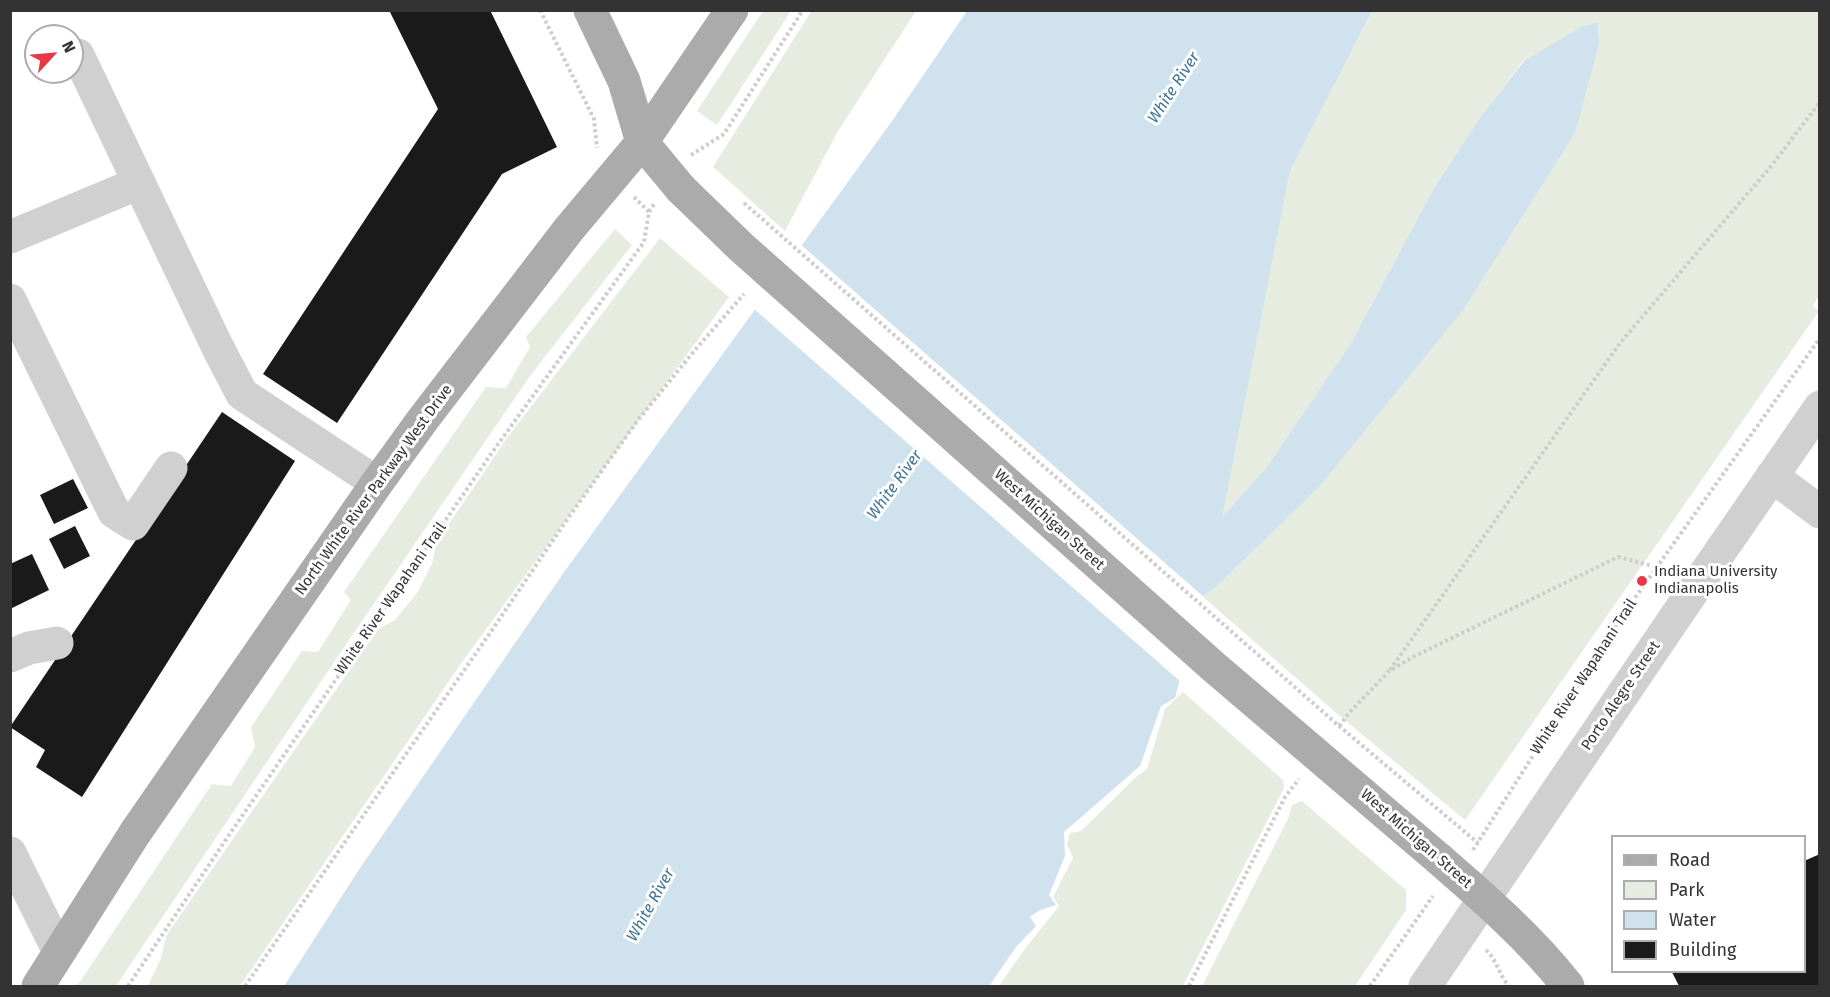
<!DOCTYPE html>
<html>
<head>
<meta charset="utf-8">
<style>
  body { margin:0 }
  #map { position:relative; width:1830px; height:997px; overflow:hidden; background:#fff; font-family:"Fira Sans",sans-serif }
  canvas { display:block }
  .frame { position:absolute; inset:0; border:12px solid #333; pointer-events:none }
  .legend { position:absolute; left:1611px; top:835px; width:195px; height:138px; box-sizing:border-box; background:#fff; border:2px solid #adadad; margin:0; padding:8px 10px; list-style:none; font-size:18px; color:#333 }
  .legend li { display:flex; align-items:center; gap:12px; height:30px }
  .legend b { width:30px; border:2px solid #adadad }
  .north { position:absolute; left:24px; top:24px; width:60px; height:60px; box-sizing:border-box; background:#fff; border:2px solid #adadad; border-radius:50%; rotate:64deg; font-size:16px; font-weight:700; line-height:24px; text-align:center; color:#333 }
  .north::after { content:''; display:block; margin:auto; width:21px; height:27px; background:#e63946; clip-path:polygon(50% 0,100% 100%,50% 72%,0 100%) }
</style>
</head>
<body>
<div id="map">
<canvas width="1830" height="997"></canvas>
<div class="frame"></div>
<ul class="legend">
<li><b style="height:8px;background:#ababab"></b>Road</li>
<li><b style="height:16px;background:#e6ecdf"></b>Park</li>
<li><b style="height:16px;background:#cfe2ee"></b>Water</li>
<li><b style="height:16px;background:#1a1a1a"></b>Building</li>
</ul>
<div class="north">N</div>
</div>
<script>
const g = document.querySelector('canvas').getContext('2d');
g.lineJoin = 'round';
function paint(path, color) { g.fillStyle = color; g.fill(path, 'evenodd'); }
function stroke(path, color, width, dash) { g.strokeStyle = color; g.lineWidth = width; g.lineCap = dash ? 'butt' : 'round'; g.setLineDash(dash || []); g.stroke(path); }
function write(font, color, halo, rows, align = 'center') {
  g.font = font + ' "Fira Sans",sans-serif'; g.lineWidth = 6; g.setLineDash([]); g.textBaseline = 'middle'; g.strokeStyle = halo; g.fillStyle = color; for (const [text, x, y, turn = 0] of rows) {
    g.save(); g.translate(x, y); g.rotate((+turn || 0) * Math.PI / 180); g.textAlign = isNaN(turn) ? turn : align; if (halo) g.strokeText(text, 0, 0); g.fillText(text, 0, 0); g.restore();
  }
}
paint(new Path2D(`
  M 812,10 L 916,11 L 838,131 L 785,231 L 713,167 Z
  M 763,11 L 791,11 L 717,125 L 697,111 Z
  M 1372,11 L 1819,11 L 1820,293 L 1813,306 L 1819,311 L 1465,820 L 1334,711 L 1202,596 L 1215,588 L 1318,488 L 1599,44 L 1598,22 L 1523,61 L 1481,116 L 1434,188 L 1351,343 L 1266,468 L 1221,518 L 1290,171 Z
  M 615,229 L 632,245 L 530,376 L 351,637 L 116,986 L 77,986 L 212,784 L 231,786 L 255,747 L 251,727 L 302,651 L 318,652 L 351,600 L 344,592 L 486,387 L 506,388 L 530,347 L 526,337 Z
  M 660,238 L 729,297 L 462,662 L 240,986 L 148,986 L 161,958 L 166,936 L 378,629 L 395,620 L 417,593 L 432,564 L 436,543 L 507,438 Z
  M 1183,692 L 1283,780 L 1284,788 L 1183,986 L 999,986 L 1024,950 L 1059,906 L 1053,897 L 1073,858 L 1067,844 L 1070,833 L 1081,831 L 1136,777 L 1147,769 L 1165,709 Z
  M 1302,801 L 1406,890 L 1406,910 L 1355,986 L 1202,986 L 1288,819 L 1292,805 Z`), '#e6ecdf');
paint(new Path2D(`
  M 967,11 L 1372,11 L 1290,171 L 1222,517 L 1266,468 L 1351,343 L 1434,188 L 1481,116 L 1524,61 L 1581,27 L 1598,22 L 1599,44 L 1575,133 L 1463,310 L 1318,488 L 1215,588 L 1202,596 L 1175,698 L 1161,706 L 1140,766 L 1064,832 L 1065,856 L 1049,895 L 1056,905 L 1040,910 L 1030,917 L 1036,926 L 1016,947 L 989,986 L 284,986 L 360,868 L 562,575 L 890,124 Z`), '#cfe2ee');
paint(new Path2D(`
  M 799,243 L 1205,598 L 1182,683 L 753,308 Z`), '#fff');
paint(new Path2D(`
  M 389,10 L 490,10 L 557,147 L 502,174 L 337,423 L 263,374 L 438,109 Z
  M 222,412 L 295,461 L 82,797 L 36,767 L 45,750 L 10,727 Z
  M 73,479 L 88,508 L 54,524 L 40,495 Z
  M 75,526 L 90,556 L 64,569 L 49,539 Z
  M 32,554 L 49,590 L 10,609 L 10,564 Z
  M 1820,854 L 1820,986 L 1679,986 L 1672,972 L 1804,972 L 1804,861 Z`), '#1a1a1a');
stroke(new Path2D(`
  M 540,10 L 594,119 L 597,148
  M 691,155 L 724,134 L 803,10
  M 634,197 L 649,212
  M 744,203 L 1339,726 L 1478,843
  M 1390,670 L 1620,343 L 1772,165 L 1820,102
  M 1339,726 L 1349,713 L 1389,671 L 1413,657 L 1618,557 L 1657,567 L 1667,573
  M 1473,850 L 1620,619 L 1820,338
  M 1486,950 C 1497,960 1499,975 1509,986
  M 128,986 L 229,835 L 491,454 L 644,242 L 649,212 L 654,204
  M 245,986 L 490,633 L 566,521 L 638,420 L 695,350 L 744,294
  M 1189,986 L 1285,797 L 1299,779
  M 1370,986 L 1433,896`), '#cdcdcd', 4, [3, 3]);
stroke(new Path2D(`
  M 78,55 L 218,348 L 242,394 L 377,483
  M 10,237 L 139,183
  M 10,300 L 114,512 L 133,524 L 171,468
  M 1772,476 L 1820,512
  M 10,656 L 29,648 L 57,643
  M 10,853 L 59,952
  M 1425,986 L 1693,591 L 1820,407`), '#d0d0d0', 33);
stroke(new Path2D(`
  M 590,10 L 624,81 L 642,142 L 681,189
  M 1439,859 C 1484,898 1531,939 1568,986
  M 38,986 L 135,833 L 377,483 L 424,418 L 569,229 L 642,142 L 732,10`), '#ababab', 33);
stroke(new Path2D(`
  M 681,189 L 741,247 L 1215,668 L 1439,859`), '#ababab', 33);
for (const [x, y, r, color] of [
  [1642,581,6,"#e63946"]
]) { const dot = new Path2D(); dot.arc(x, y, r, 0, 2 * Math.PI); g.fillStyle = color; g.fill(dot); stroke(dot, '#fff', 2); }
write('15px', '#333', '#fff', [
  ["North White River Parkway West Drive",374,490,-54],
  ["West Michigan Street",1049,520,42],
  ["White River Wapahani Trail",391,599,-55],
  ["White River Wapahani Trail",1584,677,-57],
  ["Porto Alegre Street",1621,696,-56],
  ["West Michigan Street",1416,839,41]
]);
write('15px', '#333', '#fff', [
  ["Indiana University",1654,572],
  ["Indianapolis",1654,589]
], 'left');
write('italic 16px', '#3f7597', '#fff', [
  ["White River",1174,88,-57],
  ["White River",895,485,-54],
  ["White River",651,905,-61]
]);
</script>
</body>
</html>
